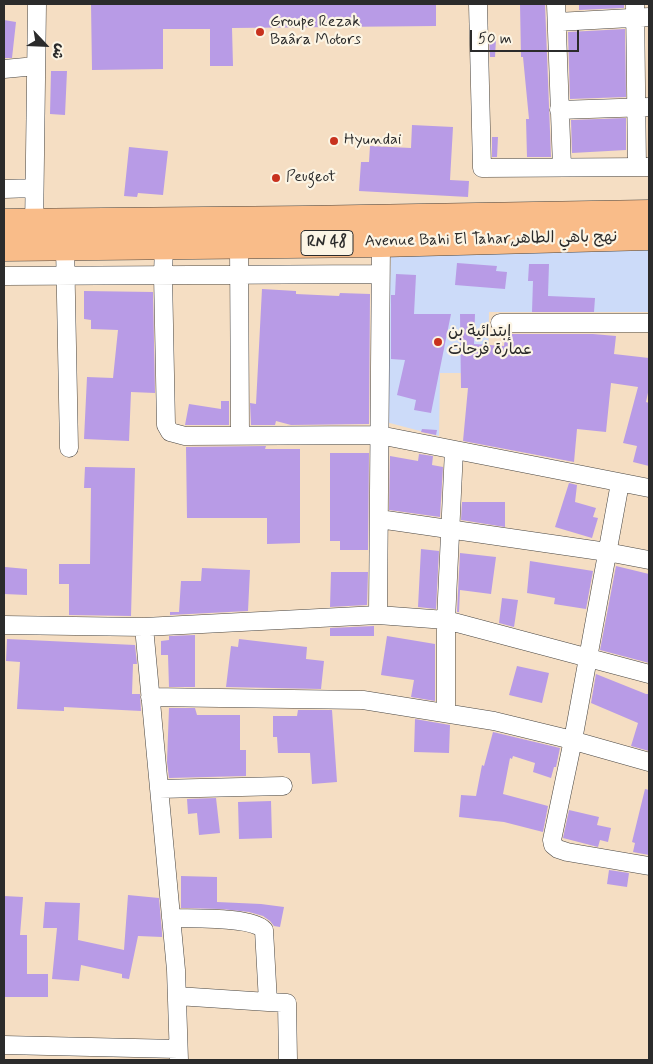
<!DOCTYPE html>
<html>
<head>
<meta charset="utf-8">
<style>
  body { margin:0 }
  #map { position:relative; width:653px; height:1064px; overflow:hidden; background:#f5dec3; font-family:Mynerve,"Playpen Sans Arabic",sans-serif }
  canvas { display:block }
  .frame { position:absolute; inset:0; border:5px solid #2b2b2b; pointer-events:none }
  .north { position:absolute; left:20px; top:20px; width:50px; height:50px; -webkit-text-stroke:4px #fcf5e5; paint-order:stroke; rotate:115deg; font-size:14px; font-weight:700; line-height:20px; text-align:center; color:#2b2b2b }
  .north::after { content:''; display:block; margin:auto; width:18px; height:22px; background:#2b2b2b; clip-path:polygon(50% 0,100% 100%,50% 72%,0 100%) }
  .scale { position:absolute; left:470px; top:30px; width:109px; height:22px; box-sizing:border-box; border:2px solid #2b2b2b; border-top:0; padding-left:6px; font-size:15px; line-height:18px; white-space:nowrap; color:#2b2b2b; -webkit-text-stroke:4px #fcf5e5; paint-order:stroke }
</style>
</head>
<body>
<div id="map">
<canvas width="653" height="1064"></canvas>
<div class="frame"></div>
<div class="north">ش</div>
<div class="scale">50 m</div>
</div>
<script>
const g = document.querySelector('canvas').getContext('2d');
g.lineJoin = 'round';
function paint(path, color) { g.fillStyle = color; g.fill(path, 'evenodd'); }
function stroke(path, color, width, dash) { g.strokeStyle = color; g.lineWidth = width; g.lineCap = dash ? 'butt' : 'round'; g.setLineDash(dash || []); g.stroke(path); }
function write(font, color, halo, rows, align = 'center') {
  g.font = font + ' Mynerve,"Playpen Sans Arabic",sans-serif'; g.lineWidth = 4.5; g.setLineDash([]); g.textBaseline = 'middle'; g.strokeStyle = halo; g.fillStyle = color; for (const [text, x, y, turn = 0] of rows) {
    g.save(); g.translate(x, y); g.rotate((+turn || 0) * Math.PI / 180); g.textAlign = isNaN(turn) ? turn : align; if (halo) g.strokeText(text, 0, 0); g.fillText(text, 0, 0); g.restore();
  }
}
paint(new Path2D(`
  M 649,250 L 649,312 L 489,312 L 488,373 L 440,373 L 439,436 L 386,422 L 391,254 Z`), '#ccdbf9');
paint(new Path2D(`
  M 91,4 L 436,4 L 436,26 L 232,28 L 233,66 L 210,66 L 210,29 L 163,29 L 163,69 L 92,70 Z
  M 520,4 L 545,4 L 551,157 L 527,157 L 526,119 L 529,119 L 523,57 L 521,57 Z
  M 579,4 L 624,4 L 624,8 L 579,10 Z
  M 4,20 L 16,22 L 12,58 L 4,58 Z
  M 625,29 L 626,97 L 570,99 L 568,32 Z
  M 489,39 L 496,39 L 495,57 L 490,57 Z
  M 51,71 L 67,71 L 65,115 L 50,114 Z
  M 626,118 L 626,150 L 572,153 L 571,120 Z
  M 412,125 L 453,127 L 450,180 L 469,181 L 468,197 L 359,191 L 361,162 L 369,162 L 370,146 L 411,148 Z
  M 492,137 L 498,137 L 497,157 L 492,157 Z
  M 129,147 L 168,151 L 163,195 L 138,193 L 137,197 L 124,196 Z
  M 457,263 L 497,266 L 496,271 L 507,272 L 505,289 L 455,285 Z
  M 529,264 L 549,264 L 548,296 L 595,298 L 594,312 L 532,312 L 533,281 L 528,281 Z
  M 396,274 L 416,275 L 414,314 L 451,314 L 431,413 L 414,410 L 416,400 L 397,395 L 405,360 L 391,359 L 391,295 L 395,295 Z
  M 262,289 L 296,291 L 296,294 L 339,296 L 340,293 L 370,294 L 369,424 L 291,425 L 276,421 L 275,425 L 251,425 L 250,403 L 256,404 Z
  M 84,291 L 153,292 L 155,393 L 131,392 L 129,441 L 84,439 L 87,377 L 113,378 L 118,330 L 91,329 L 91,320 L 84,319 Z
  M 460,314 L 475,314 L 474,344 L 504,346 L 505,334 L 593,334 L 616,336 L 614,354 L 649,358 L 649,388 L 646,402 L 649,403 L 649,466 L 633,462 L 637,446 L 623,443 L 638,387 L 611,383 L 606,432 L 577,429 L 574,462 L 463,441 L 468,388 L 461,388 Z
  M 221,401 L 229,401 L 229,425 L 185,425 L 189,404 L 221,409 Z
  M 422,429 L 437,430 L 436,435 L 421,432 Z
  M 266,446 L 265,449 L 300,449 L 300,543 L 267,544 L 267,518 L 187,518 L 186,447 Z
  M 330,453 L 369,453 L 368,550 L 340,550 L 340,541 L 330,541 Z
  M 419,454 L 433,456 L 432,465 L 443,467 L 440,517 L 389,510 L 390,456 L 418,461 Z
  M 85,467 L 135,468 L 131,616 L 69,615 L 69,584 L 59,584 L 59,564 L 90,564 L 91,488 L 84,488 Z
  M 569,483 L 577,485 L 575,502 L 596,508 L 593,517 L 598,518 L 592,538 L 555,527 Z
  M 462,502 L 505,502 L 505,527 L 461,520 Z
  M 421,549 L 439,551 L 436,609 L 418,607 Z
  M 460,553 L 496,557 L 491,594 L 460,590 L 459,612 L 457,612 Z
  M 530,561 L 593,571 L 586,609 L 554,604 L 555,598 L 527,593 Z
  M 616,566 L 649,574 L 649,663 L 600,650 Z
  M 5,567 L 27,569 L 27,595 L 4,594 Z
  M 202,568 L 250,570 L 248,611 L 170,615 L 170,612 L 179,612 L 181,581 L 201,581 Z
  M 331,572 L 368,572 L 367,605 L 330,607 Z
  M 502,598 L 518,600 L 514,627 L 499,623 Z
  M 374,626 L 374,636 L 330,636 L 330,628 Z
  M 195,635 L 195,687 L 169,687 L 168,655 L 161,655 L 161,641 L 169,640 L 169,636 Z
  M 387,636 L 435,644 L 435,701 L 411,697 L 414,680 L 381,675 Z
  M 7,639 L 135,645 L 137,664 L 133,664 L 132,694 L 140,694 L 141,711 L 64,707 L 64,711 L 17,709 L 20,662 L 6,661 Z
  M 239,639 L 307,647 L 306,659 L 324,661 L 321,689 L 226,687 L 231,646 L 238,647 Z
  M 517,666 L 549,673 L 542,703 L 509,695 Z
  M 596,674 L 646,694 L 649,694 L 649,751 L 631,746 L 638,723 L 591,703 Z
  M 169,708 L 195,708 L 197,715 L 240,715 L 240,750 L 246,750 L 246,776 L 169,778 L 167,762 Z
  M 298,710 L 332,710 L 337,782 L 312,784 L 310,753 L 278,753 L 277,737 L 273,737 L 273,716 L 297,716 Z
  M 415,719 L 450,725 L 449,753 L 414,752 Z
  M 493,732 L 560,748 L 556,767 L 554,767 L 551,778 L 533,772 L 535,763 L 513,756 L 512,759 L 510,758 L 503,794 L 548,806 L 543,832 L 504,822 L 459,817 L 461,795 L 476,796 L 482,765 L 484,766 Z
  M 645,789 L 649,790 L 649,855 L 633,852 L 635,843 L 632,842 Z
  M 216,798 L 220,833 L 199,835 L 197,813 L 188,814 L 187,799 Z
  M 271,801 L 272,838 L 239,839 L 238,802 Z
  M 569,810 L 599,817 L 597,825 L 611,828 L 608,842 L 600,840 L 598,847 L 563,838 Z
  M 609,870 L 629,873 L 627,887 L 607,884 Z
  M 181,876 L 217,877 L 217,902 L 261,904 L 284,907 L 280,927 L 274,926 L 270,921 L 263,916 L 249,912 L 221,909 L 181,908 Z
  M 128,895 L 159,898 L 162,933 L 162,937 L 138,936 L 129,979 L 122,978 L 122,974 L 81,965 L 79,981 L 52,979 L 57,928 L 43,928 L 45,902 L 80,903 L 78,940 L 124,950 Z
  M 4,896 L 23,897 L 20,935 L 27,935 L 27,974 L 48,974 L 48,997 L 4,997 Z`), '#b89be6');
const street = new Path2D(`
  M 478,4 L 482,168 L 649,167
  M 556,4 L 562,167
  M 635,4 L 637,167
  M 557,22 L 649,17
  M 4,69 L 36,66
  M 559,110 L 649,107
  M 4,189 L 34,188
  M 34,231 L 37,4
  M 164,245 L 163,275 L 166,425 L 170,432 L 185,436 L 379,435 L 649,488
  M 239,245 L 240,435
  M 65,246 L 69,448
  M 4,276 L 380,274
  M 500,323 L 649,323
  M 620,483 L 573,740 L 552,840 L 553,845 L 558,849 L 567,852 L 649,866
  M 379,519 L 607,552 L 649,560
  M 378,615 L 381,243
  M 4,625 L 144,627 L 378,615 L 446,620 L 649,674
  M 144,627 L 176,970 L 179,1060
  M 150,697 L 363,700 L 494,721 L 564,738 L 649,762
  M 446,712 L 446,620 L 454,450
  M 159,789 L 283,786
  M 171,918 C 192,919 251,916 264,930 L 268,1002 L 287,1003 L 288,1060
  M 177,996 L 268,1002
  M 4,1045 L 178,1049`);
const primary = new Path2D(`
  M 4,223 L 303,220 L 649,214
  M 4,247 L 381,243 L 649,236`);
stroke(street, '#494642', 19);
stroke(primary, '#494642', 29);
stroke(street, '#fff', 18);
stroke(primary, '#f9bc89', 28);
for (const [x, y, r, color] of [
  [260,32,5,"#c8321e"],
  [334,141,5,"#c8321e"],
  [276,178,5,"#c8321e"],
  [438,342,5,"#c8321e"]
]) { const dot = new Path2D(); dot.arc(x, y, r, 0, 2 * Math.PI); g.fillStyle = color; g.fill(dot); stroke(dot, '#fcf5e5', 2); }
for (const [x, y, w] of [
  [327,243,52]
]) { const box = new Path2D(); box.roundRect(x - w / 2, y - 12.5, w, 25, 4); g.fillStyle = '#fcf5e5'; g.fill(box); stroke(box, '#2b2b2b', 1); }
write('bold 15px', '#2b2b2b', null, [
  ["RN 48",327,243]
]);
write('16px', '#2b2b2b', '#fcf5e5', [
  ["Groupe Rezak",270,23],
  ["Baâra Motors",270,41],
  ["Hyundai",344,141],
  ["Peugeot",286,178],
  ["إبتدائية بن",448,333],
  ["عمارة فرحات",448,351]
], 'left');
write('16px', '#2b2b2b', '#fcf5e5', [
  ["Avenue Bahi El Tahar,نهج باهي الطاهر",491,240,-1]
]);
</script>
</body>
</html>
